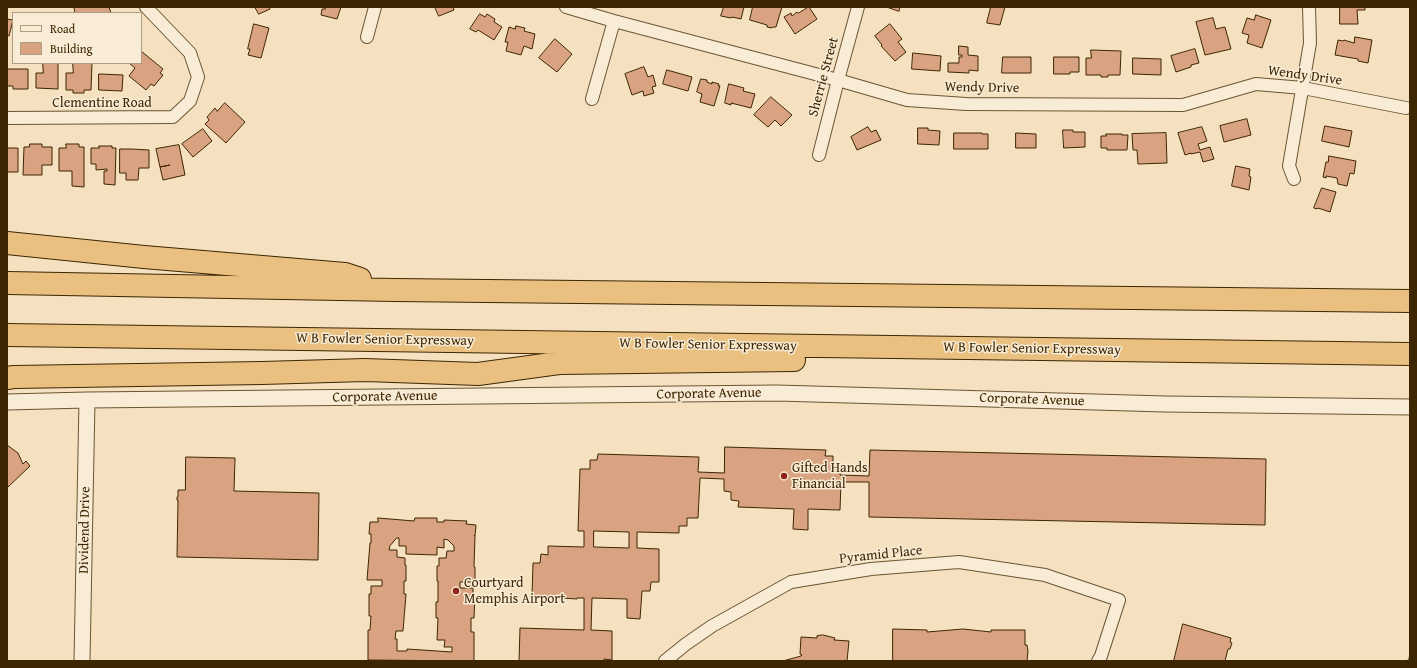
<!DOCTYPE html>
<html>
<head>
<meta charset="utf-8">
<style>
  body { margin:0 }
  #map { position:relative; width:1417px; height:668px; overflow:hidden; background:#f5e1c0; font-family:"Gentium Book Plus",serif }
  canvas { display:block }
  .frame { position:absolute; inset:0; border:8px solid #3d2602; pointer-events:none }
  .legend { position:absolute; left:12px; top:12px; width:130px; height:52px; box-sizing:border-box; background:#f8ecd6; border:1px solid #ad9d81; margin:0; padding:5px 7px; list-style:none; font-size:12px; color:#3d2602 }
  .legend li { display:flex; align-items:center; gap:8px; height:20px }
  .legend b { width:20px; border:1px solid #ad9d81 }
</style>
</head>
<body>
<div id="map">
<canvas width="1417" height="668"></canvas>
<div class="frame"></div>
<ul class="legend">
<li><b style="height:5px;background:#f8ecd6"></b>Road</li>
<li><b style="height:11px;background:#d9a281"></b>Building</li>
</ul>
</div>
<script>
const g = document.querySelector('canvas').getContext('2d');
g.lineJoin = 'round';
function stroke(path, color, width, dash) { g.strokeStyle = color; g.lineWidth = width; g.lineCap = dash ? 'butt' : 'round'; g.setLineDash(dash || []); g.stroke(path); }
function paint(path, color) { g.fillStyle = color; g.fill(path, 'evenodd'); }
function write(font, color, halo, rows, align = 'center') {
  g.font = font + ' "Gentium Book Plus",serif'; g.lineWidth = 3; g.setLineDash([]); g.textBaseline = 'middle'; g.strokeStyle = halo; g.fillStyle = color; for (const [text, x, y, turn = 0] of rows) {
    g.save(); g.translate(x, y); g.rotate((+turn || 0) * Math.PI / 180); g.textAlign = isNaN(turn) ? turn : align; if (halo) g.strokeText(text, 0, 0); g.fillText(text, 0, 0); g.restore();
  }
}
stroke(new Path2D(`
  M 1409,661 L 1410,658`), '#787f71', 3.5);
const building = new Path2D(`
  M 80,7 L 109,7 L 111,13 L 75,13 L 74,8 Z
  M 255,7 L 269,7 L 270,9 L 259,14 Z
  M 325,7 L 341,7 L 337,19 L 321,15 L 322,9 L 325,9 Z
  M 435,7 L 453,7 L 454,10 L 439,16 Z
  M 724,7 L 744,7 L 741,19 L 732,17 L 731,18 L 721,16 Z
  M 753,7 L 782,7 L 776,27 L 773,27 L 772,28 L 767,27 L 767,25 L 750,20 Z
  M 809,7 L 817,19 L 795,34 L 784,17 L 791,13 L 792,16 L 797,12 L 798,13 Z
  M 887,7 L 900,7 L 899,11 Z
  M 991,7 L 1005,7 L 1000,25 L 987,23 Z
  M 1340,7 L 1365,7 L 1365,10 L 1357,10 L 1358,24 L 1340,24 Z
  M 480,14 L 485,17 L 487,14 L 495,19 L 494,22 L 502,27 L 494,40 L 478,30 L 476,32 L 470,29 Z
  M 1256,15 L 1271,20 L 1262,48 L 1247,43 L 1249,35 L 1242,33 L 1247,18 L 1254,20 Z
  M 1213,18 L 1216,29 L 1225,27 L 1231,49 L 1205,55 L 1196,22 Z
  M 7,19 L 13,20 L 9,36 L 7,35 Z
  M 254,24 L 269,28 L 261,58 L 248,55 L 250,49 L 248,49 Z
  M 890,24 L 902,39 L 898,42 L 906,52 L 895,61 L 881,46 L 882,45 L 875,36 Z
  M 516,26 L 525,28 L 524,31 L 535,34 L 532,49 L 524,46 L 521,55 L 506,51 L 508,42 L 505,42 L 509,27 L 515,29 Z
  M 1355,37 L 1372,40 L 1368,63 L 1358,61 L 1358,59 L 1335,55 L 1338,40 L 1343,41 L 1344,40 L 1354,43 Z
  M 555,39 L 572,54 L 557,72 L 539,58 Z
  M 959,46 L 968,47 L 968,55 L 978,56 L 978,71 L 969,70 L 969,73 L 948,72 L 948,63 L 959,63 L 959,57 L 962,57 L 962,55 L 959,55 Z
  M 1195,49 L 1199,63 L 1191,65 L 1191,67 L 1176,72 L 1171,56 Z
  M 1091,50 L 1121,51 L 1120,75 L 1108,75 L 1108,77 L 1101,77 L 1101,75 L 1086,75 L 1086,58 L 1091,58 Z
  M 141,51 L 163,69 L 160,73 L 163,75 L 154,86 L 151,84 L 146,90 L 129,76 L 135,68 L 129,63 L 141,63 Z
  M 913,53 L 941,56 L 940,71 L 912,69 Z
  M 1003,57 L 1031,57 L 1031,73 L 1002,73 Z
  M 1054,57 L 1079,57 L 1079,72 L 1070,72 L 1070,74 L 1054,74 Z
  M 1133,58 L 1161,59 L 1161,75 L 1133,74 Z
  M 43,63 L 58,63 L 58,89 L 36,88 L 36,73 L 43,73 Z
  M 73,63 L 92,63 L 91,90 L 84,90 L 84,93 L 73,93 L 73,90 L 66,90 L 66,73 L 73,73 Z
  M 644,67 L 648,77 L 653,75 L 656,86 L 652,87 L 654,93 L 644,96 L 643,91 L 632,95 L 625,74 Z
  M 7,69 L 28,69 L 28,89 L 13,89 L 13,86 L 7,86 Z
  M 667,70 L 692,77 L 688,91 L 663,84 Z
  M 99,74 L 123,75 L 122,91 L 99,90 Z
  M 701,79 L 707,80 L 707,82 L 712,84 L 712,82 L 719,84 L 718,86 L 720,86 L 714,106 L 700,102 L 702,94 L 697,92 Z
  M 729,84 L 744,88 L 743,91 L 755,94 L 751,108 L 731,103 L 731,105 L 725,103 Z
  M 771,97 L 792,115 L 781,126 L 775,120 L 768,127 L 754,115 Z
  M 225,103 L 245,122 L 226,143 L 205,124 L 209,120 L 207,117 L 215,108 L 217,111 Z
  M 1247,119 L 1251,135 L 1224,142 L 1220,126 Z
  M 1325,126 L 1352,131 L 1349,147 L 1322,141 Z
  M 868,127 L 871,132 L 876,130 L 881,140 L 857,150 L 851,137 Z
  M 1202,127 L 1207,141 L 1198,144 L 1200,150 L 1210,147 L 1214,159 L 1203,162 L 1200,152 L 1191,154 L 1191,153 L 1185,155 L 1178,133 Z
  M 918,128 L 928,128 L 928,130 L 940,131 L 939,145 L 918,144 Z
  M 203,129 L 212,141 L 193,157 L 182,144 Z
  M 1063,130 L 1073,130 L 1073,132 L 1085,132 L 1085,147 L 1064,148 Z
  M 954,133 L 982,133 L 982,134 L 988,134 L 988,149 L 954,149 Z
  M 1016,133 L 1036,134 L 1036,148 L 1016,148 Z
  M 1166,133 L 1167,163 L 1138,164 L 1137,150 L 1133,150 L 1132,134 Z
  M 1106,134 L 1122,134 L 1122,135 L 1128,135 L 1127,150 L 1107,150 L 1107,148 L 1101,148 L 1101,136 L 1106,136 Z
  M 30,144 L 42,144 L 42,147 L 52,147 L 52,165 L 42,165 L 42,175 L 23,175 L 24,147 L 29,147 Z
  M 66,144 L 79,144 L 79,147 L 84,147 L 84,187 L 72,186 L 72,171 L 59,171 L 59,148 L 66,148 Z
  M 179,145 L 185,175 L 163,180 L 160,167 L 170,165 L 160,167 L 156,149 Z
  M 99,146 L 112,146 L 112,148 L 116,148 L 115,185 L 104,184 L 104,171 L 107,171 L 107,169 L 96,170 L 96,164 L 91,164 L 91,148 L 99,148 Z
  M 7,148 L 18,148 L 18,172 L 7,172 Z
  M 120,149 L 131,149 L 149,150 L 149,168 L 139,168 L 138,180 L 126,180 L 126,173 L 120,173 Z
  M 1329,156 L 1356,161 L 1354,174 L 1350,173 L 1347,186 L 1338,184 L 1337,178 L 1326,176 L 1326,178 L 1323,177 L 1326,162 L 1328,162 Z
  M 1236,166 L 1250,169 L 1249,176 L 1251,177 L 1249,190 L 1232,186 Z
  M 1322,188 L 1336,192 L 1330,212 L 1318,208 L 1317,209 L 1314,208 Z
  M 7,445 L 18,453 L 23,464 L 26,461 L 30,466 L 7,488 Z
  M 725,447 L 826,450 L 825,456 L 833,456 L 833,464 L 840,465 L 840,475 L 869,476 L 870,450 L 1266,459 L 1265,525 L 869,517 L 869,482 L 841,482 L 840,510 L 808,509 L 808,530 L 793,529 L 794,509 L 738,507 L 739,501 L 731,500 L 731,492 L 724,491 L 724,479 L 700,478 L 698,518 L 687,518 L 687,526 L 679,526 L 679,533 L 637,532 L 637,548 L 659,549 L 659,582 L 651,582 L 650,591 L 642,591 L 640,619 L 627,618 L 627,599 L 592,598 L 591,630 L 612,631 L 612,660 L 604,659 L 604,661 L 519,661 L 520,628 L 584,630 L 584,598 L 577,598 L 577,599 L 532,596 L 533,563 L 540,563 L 541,554 L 548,555 L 548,546 L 584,547 L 584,531 L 578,531 L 580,469 L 590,469 L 590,460 L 597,460 L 598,454 L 699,457 L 698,472 L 724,473 ZM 594,531 L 629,532 L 629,548 L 594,547 Z
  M 186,457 L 235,458 L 234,491 L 319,493 L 318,560 L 177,557 L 178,500 L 177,500 L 177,497 L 178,497 L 178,490 L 185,490 Z
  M 378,518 L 414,521 L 415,518 L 437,518 L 437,522 L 444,522 L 444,520 L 467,521 L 466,524 L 476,525 L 475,536 L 474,535 L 475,536 L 474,567 L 475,567 L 475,582 L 460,582 L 460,588 L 473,588 L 473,596 L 475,596 L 474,618 L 471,618 L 471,632 L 474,632 L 474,661 L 368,660 L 368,630 L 370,630 L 371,616 L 369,616 L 369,594 L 371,594 L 371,586 L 382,586 L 382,580 L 367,580 L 370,543 L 371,543 L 371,534 L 369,534 L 370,522 L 378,522 ZM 397,538 L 399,538 L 399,546 L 406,546 L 406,554 L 437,555 L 437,547 L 444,548 L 444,539 L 448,540 L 454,546 L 454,551 L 447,551 L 446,558 L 439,558 L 439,566 L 437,566 L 437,581 L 438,581 L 438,602 L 436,602 L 436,618 L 438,618 L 437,640 L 445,640 L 444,647 L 452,647 L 452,652 L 407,649 L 407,651 L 397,651 L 397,639 L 395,639 L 396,631 L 403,631 L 406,594 L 404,594 L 404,581 L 406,581 L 406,565 L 405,565 L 405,558 L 397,557 L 397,550 L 389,550 L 390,546 Z
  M 1183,624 L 1231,638 L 1230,642 L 1232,643 L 1230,649 L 1228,649 L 1225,661 L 1174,661 Z
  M 893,629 L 927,630 L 927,632 L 963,629 L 991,632 L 991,630 L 1025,630 L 1025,645 L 1027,645 L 1028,651 L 1027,661 L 893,661 Z
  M 823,635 L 835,638 L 834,640 L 849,641 L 847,661 L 783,661 L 801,656 L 802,655 L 800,654 L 801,637 L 817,638 L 817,636 Z`);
paint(building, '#d9a281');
stroke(building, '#3d2602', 1);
const minor = new Path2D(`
  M 566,7 L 614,21 L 838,80 L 907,100 L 966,104 L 1183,105 L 1256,84 L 1303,88 L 1406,108
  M 367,37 L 375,7
  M 592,99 L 614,21
  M 7,118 L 173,117 L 190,101 L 198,77 L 190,53 L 146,7
  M 819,155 L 838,80 L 858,7
  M 1294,179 L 1289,166 L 1310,43 L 1309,7
  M 665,661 L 686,644 L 712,626 L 791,582 L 871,569 L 959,562 L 1045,575 L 1119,600 L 1101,656 L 1098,661`);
const tertiary = new Path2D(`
  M 7,402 L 87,400 L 777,393 L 1165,404 L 1410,407
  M 82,661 L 87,400`);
const motorway = new Path2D(`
  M 7,243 L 144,257 L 345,274 L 360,279
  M 7,283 L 395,290 L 1410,301
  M 7,335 L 1410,354
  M 7,378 L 14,377 L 262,373 L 365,370 L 478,374 L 559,363 L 794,360`);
stroke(minor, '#6b5532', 14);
stroke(tertiary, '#6b5532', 17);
stroke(motorway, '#3d2602', 24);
stroke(minor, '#f8ecd6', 12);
stroke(tertiary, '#f8ecd6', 15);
stroke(motorway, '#eac080', 22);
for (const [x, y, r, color] of [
  [784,476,4,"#8f2418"],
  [456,591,4,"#8f2418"]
]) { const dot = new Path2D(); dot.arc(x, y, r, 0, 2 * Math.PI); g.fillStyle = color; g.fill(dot); stroke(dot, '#f8ecd6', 1.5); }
write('14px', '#3d2602', '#f8ecd6', [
  ["Wendy Drive",1305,76,8],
  ["Sherrie Street",824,77,-75],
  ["Wendy Drive",982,88,1],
  ["Clementine Road",102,103],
  ["W B Fowler Senior Expressway",385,340,1],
  ["W B Fowler Senior Expressway",708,345,1],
  ["W B Fowler Senior Expressway",1032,349,1],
  ["Corporate Avenue",709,394,-1],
  ["Corporate Avenue",385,397,-1],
  ["Corporate Avenue",1032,400,2],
  ["Dividend Drive",85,530,-89],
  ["Pyramid Place",881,555,-6]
]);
write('14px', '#3d2602', '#f8ecd6', [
  ["Gifted Hands",792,468],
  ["Financial",792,484],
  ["Courtyard",464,583],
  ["Memphis Airport",464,599]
], 'left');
</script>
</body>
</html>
